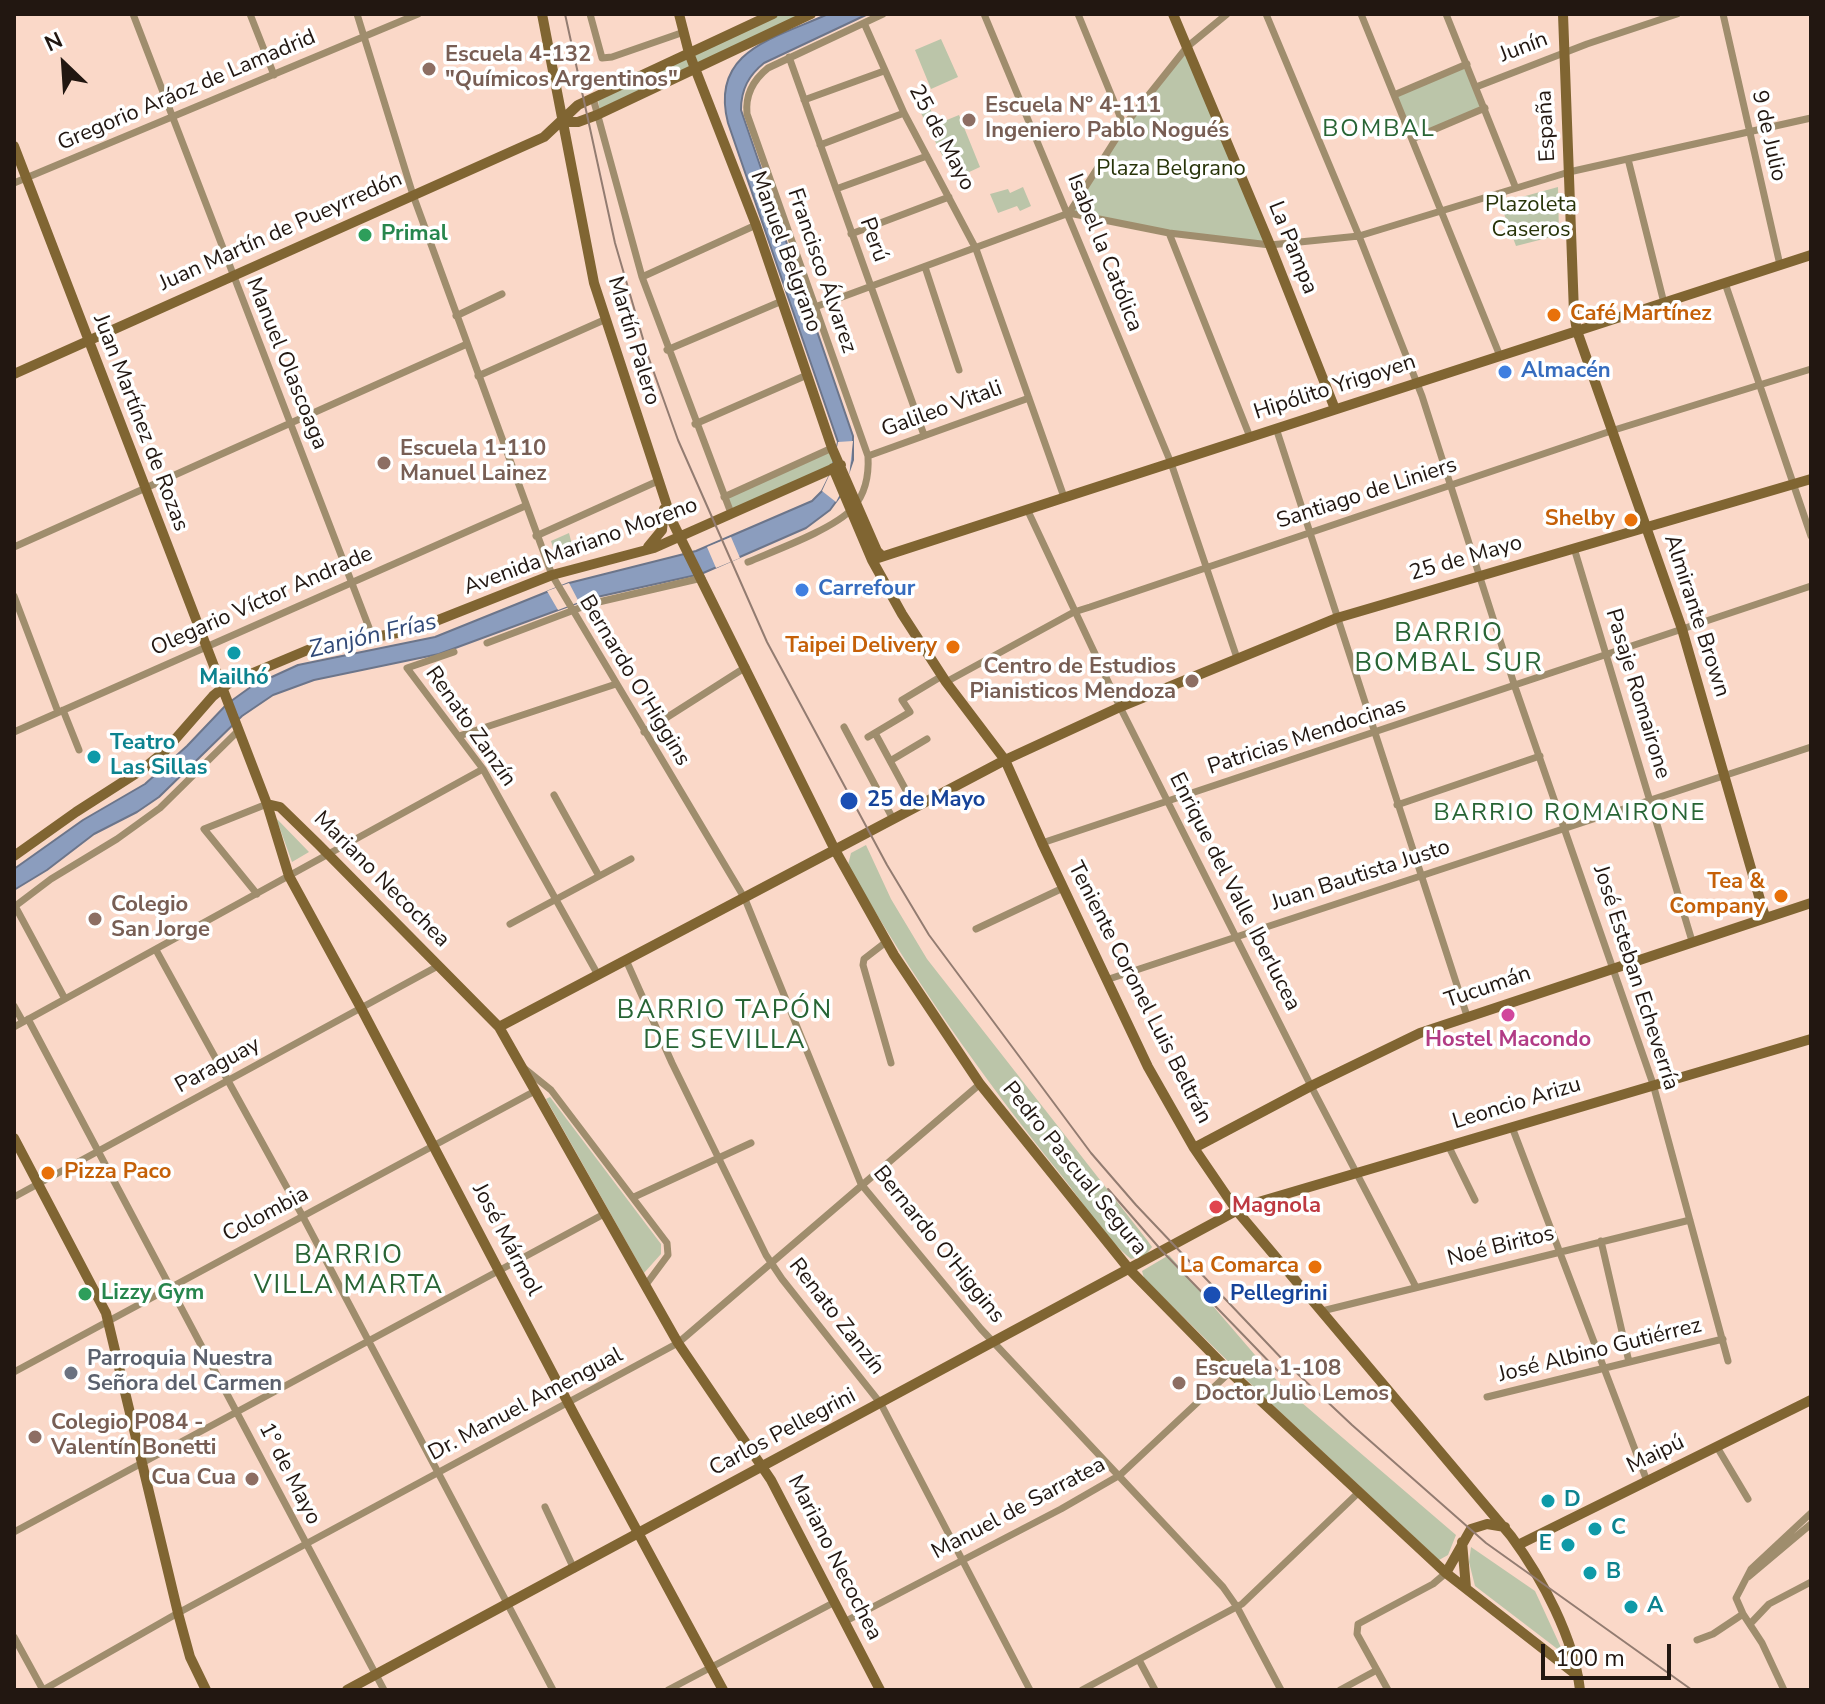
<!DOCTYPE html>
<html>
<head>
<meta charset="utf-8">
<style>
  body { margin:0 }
  #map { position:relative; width:1825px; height:1704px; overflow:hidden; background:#fad8c8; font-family:"Nunito Sans",sans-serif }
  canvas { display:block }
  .frame { position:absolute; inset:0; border:16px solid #221711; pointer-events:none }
  .north { position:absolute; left:24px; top:24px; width:80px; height:80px; -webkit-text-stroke:6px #fff; paint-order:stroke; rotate:335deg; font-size:22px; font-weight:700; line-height:32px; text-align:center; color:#221711 }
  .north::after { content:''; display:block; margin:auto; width:28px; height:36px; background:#221711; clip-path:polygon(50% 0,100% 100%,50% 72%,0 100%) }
  .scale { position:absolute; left:1541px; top:1644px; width:130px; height:36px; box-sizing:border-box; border:4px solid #221711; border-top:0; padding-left:10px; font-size:24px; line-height:28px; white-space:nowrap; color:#221711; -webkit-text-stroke:6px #fff; paint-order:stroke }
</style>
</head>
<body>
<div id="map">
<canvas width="1825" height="1704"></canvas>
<div class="frame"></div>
<div class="north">N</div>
<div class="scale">100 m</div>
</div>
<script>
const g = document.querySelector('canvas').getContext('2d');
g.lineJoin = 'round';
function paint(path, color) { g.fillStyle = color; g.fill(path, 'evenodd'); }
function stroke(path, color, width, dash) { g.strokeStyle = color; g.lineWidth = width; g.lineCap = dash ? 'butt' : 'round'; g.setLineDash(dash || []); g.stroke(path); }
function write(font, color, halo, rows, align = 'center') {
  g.font = font + ' "Nunito Sans",sans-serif'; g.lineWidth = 7; g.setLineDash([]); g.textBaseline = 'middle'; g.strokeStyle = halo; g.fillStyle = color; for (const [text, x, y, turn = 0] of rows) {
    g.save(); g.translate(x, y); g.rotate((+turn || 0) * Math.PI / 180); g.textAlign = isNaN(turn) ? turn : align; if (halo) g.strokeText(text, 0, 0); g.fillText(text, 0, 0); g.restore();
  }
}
paint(new Path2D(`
  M 778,14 L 805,14 L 600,112 L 598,100 Z
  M 941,39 L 958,77 L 931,89 L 915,50 Z
  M 1186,51 L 1267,243 L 1172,232 L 1072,212 L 1126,128 Z
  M 1467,64 L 1485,108 L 1412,139 L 1394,95 Z
  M 919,97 L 924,108 L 929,106 L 937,124 L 959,115 L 980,167 L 954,179 L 914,99 Z
  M 1023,187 L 1031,206 L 1020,211 L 1017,206 L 998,213 L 990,194 L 1008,189 L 1010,193 Z
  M 1558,187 L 1559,235 L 1516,246 L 1500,203 Z
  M 832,448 L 841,465 L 731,513 L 724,497 Z
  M 569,533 L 574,552 L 556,557 L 551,541 Z
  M 276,818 L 309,852 L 292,862 Z
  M 866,845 L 891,899 L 927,959 L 1147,1240 L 1152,1247 L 1146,1255 L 1131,1259 C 1104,1237 1083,1202 1061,1175 C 982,1077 910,975 848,865 L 851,853 Z
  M 550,1097 L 661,1244 L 661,1254 L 644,1273 L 546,1099 Z
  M 1169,1255 L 1280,1384 L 1456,1535 L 1448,1555 L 1439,1560 L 1261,1394 L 1144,1278 L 1142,1271 Z
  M 1471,1547 L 1535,1591 L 1564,1654 L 1475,1586 L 1469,1562 Z`), '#bbc5a9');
const water = new Path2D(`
  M 828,14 L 868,14 L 764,63 C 749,75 741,89 741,110 L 853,436 L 853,460 L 841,495 L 830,510 L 806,528 L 701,574 L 588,599 L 439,654 L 314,680 L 273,695 L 242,716 L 159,797 L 137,812 L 94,834 L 47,870 L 14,890 L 14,869 L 83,820 L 145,784 L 187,746 L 227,704 L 252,686 L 298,665 L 435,637 L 569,583 L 696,551 L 812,501 L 822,491 L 831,473 L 838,442 L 728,123 C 709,50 776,38 828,14 Z`);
paint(water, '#8b9dbe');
stroke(water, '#6c758a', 2);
paint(new Path2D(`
  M 853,441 L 849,477 L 836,502 L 822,491 L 833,467 L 838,442 Z
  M 731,537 L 740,558 L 716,568 L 707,547 Z
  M 569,583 L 579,602 L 558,610 L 547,591 Z`), '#fad8c8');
stroke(new Path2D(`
  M 133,14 L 373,638
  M 250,14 L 274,75
  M 357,14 L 413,195 L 552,575 L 745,899 L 861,1184 L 981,1329 L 1223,1587 L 1237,1607 L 1281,1690
  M 590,14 L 602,58 L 612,57 L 684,32
  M 984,14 L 1171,463 L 1237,658
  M 1078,14 L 1124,126
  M 1266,14 L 1359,236 L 1422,396 L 1515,687 L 1653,1084 L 1728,1361
  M 1361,14 L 1500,356
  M 1446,14 L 1515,186
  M 1723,14 L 1780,265
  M 864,23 L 904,113 L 976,249 L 1064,497
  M 789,57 L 924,435
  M 1476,87 L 1587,44 L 1677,14
  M 1394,95 L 1467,64
  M 593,98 L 642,277 L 731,513
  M 804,100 L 884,71
  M 1412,139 L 1485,108
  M 820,145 L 904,113
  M 1628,159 L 1664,303
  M 14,183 L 418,14
  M 836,189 L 927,156
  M 1069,213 L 1169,233 L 1270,245 L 1359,236 L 1569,172 L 1811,118
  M 1069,213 L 1124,126 L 1187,47 L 1227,14
  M 1169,233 L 1250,437
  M 851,234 L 949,197
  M 925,267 L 959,370
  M 642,277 L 756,225
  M 1725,283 L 1811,536
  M 815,307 L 1069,213
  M 456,316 L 502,294
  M 667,350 L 782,301
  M 478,376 L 604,320
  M 695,424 L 807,375
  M 1276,428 L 1467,1016
  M 868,456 L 1029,398
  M 724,497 L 832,448
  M 1027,509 L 1120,707 L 1311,1086 L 1416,1287
  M 536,536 L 658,481
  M 14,547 L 467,344
  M 1574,548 L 1692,941
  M 748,562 C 776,550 834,529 853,508 C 866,493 869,474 868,456 L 747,114 C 745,94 753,80 768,68 L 883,14
  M 14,596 L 58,712
  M 487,643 L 590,604 L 702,578
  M 454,652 L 407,668 L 483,769 L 598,975
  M 946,682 L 1074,612 L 1090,607 L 1611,431 L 1811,369
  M 63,710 L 79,750
  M 844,727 L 893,819
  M 14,732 L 525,506
  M 644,732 L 746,667
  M 875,733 L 915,807
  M 459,736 L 616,684
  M 868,737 L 910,712 L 902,700 L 942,676
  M 890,761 L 927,739
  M 554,795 L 599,876
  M 1397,805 L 1540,756
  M 1042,843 L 1811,586
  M 257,894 L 204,829 L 267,804
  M 15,906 L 65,999
  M 14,907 L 51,879 L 117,839 L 160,808 L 238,731
  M 510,924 L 631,859
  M 976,929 L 1063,888
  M 886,942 L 864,959 L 863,965 L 891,1063
  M 156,950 L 302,1215 L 553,1690
  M 626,960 L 672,1063 L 766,1255 L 782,1279 L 881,1404 L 1030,1690
  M 1106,980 L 1811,747
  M 14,1006 L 23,1022
  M 28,1019 L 384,1690
  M 14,1027 L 483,769
  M 525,1069 L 551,1090 L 667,1243 L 668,1255 L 645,1286
  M 1512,1127 L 1647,1481
  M 1448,1145 L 1475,1200
  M 14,1197 L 438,966
  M 634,1197 L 751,1143
  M 1601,1241 L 1629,1362
  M 1322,1311 L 1690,1220
  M 14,1372 L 535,1091
  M 1487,1397 L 1723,1339
  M 1717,1447 L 1748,1499
  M 545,1507 L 574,1569
  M 14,1532 L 604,1214
  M 1748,1577 L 1811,1524
  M 844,1622 L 1061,1509 L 1120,1475 L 1230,1372
  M 1750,1624 L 1769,1604 L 1811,1582
  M 14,1637 L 43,1690
  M 1697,1640 L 1713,1634 L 1743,1614
  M 1139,1660 L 1155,1690
  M 43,1690 L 178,1613 L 678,1343 L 980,1084
  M 668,1690 L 833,1603
  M 1082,1690 L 1242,1604 L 1357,1494
  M 1340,1690 L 1377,1670
  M 1388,1690 L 1357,1634 L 1358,1624 L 1433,1584 L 1446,1573
  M 1784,1690 L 1762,1643 L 1743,1614 L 1736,1598 L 1751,1569 L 1811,1513`), '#9f8d6d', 7);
stroke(new Path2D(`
  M 542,14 L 594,283 L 672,521 L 835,850 L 894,955 L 980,1084 L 1129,1269 L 1230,1372 L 1446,1573 L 1578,1676
  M 679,14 L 689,53 L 756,225 L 832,448 L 877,551 L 882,556
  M 1173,14 L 1270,245 L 1335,409
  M 1563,14 L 1574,313 L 1577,331 L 1682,629 L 1765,917
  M 562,122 L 578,122 L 597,115 L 811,14
  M 14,146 L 267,804 L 289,876 L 361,1008 L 575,1416 L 723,1690
  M 14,374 L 544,137 L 578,105 L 773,14
  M 833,468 L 872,560 L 902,614 L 946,682 L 1005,760 L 1042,843 L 1148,1067 L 1194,1148 L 1237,1211 L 1511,1536 C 1542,1578 1574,1638 1580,1690
  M 648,547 L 662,530 L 664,509
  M 872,560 L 1811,255
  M 267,804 L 280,807 L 318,844 L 499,1027 L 678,1343 L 771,1480 L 880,1690
  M 14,856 L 76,812 L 143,769 L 164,752 L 213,696 L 229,683 L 310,649 L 413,630 L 552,575 L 654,548 L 841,465
  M 499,1027 L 1005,760 L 1120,707 L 1337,618 L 1811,479
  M 14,1138 L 106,1313 L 178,1613 L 190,1657 L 206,1690
  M 1194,1148 L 1311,1086 L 1420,1033 L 1811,903
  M 1462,1542 L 1466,1588
  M 1518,1545 L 1811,1400
  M 1446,1573 L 1471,1529 L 1487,1524 L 1505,1527
  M 347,1690 L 1245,1206 L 1811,1039`), '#806532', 10);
stroke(new Path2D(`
  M 565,14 L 615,243 L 648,356 L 678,440 L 767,642 L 887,865 L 929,935 L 1091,1153 L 1136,1205 L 1284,1361 L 1352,1425 L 1486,1543 L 1692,1690
  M 1108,1189 L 1162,1251 L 1280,1373`), '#937c71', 2);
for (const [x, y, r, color] of [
  [429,69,8,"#8d6e63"],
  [969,120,8,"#8d6e63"],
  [365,235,8,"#2e9e5b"],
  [1554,315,8,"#e8710a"],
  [1505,372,8,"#3f7fe0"],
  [384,463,8,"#8d6e63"],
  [1631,520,8,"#e8710a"],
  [802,590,8,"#3f7fe0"],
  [953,647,8,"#e8710a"],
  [234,653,8,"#0f9aa8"],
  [1192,681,8,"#8d6e63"],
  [94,757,8,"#0f9aa8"],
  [849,801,10,"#1a4fb4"],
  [1781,896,8,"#e8710a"],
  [95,919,8,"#8d6e63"],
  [1508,1015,8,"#d1479c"],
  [48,1173,8,"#e8710a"],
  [1216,1207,8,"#e0444e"],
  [1315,1267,8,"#e8710a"],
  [85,1294,8,"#2e9e5b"],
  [1212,1295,10,"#1a4fb4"],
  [71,1373,8,"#6b7280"],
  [1179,1383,8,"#8d6e63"],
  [35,1437,8,"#8d6e63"],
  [252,1479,8,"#8d6e63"],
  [1548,1501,8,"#0f9aa8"],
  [1595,1529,8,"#0f9aa8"],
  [1568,1545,8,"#0f9aa8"],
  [1590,1573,8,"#0f9aa8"],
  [1631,1607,8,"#0f9aa8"]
]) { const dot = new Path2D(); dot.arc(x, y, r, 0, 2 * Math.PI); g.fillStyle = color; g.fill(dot); stroke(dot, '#fff', 3); }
write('22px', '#221711', '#fff', [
  ["Junín",1524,48,-21],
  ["Gregorio Aráoz de Lamadrid",187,91,-23],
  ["España",1547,126,-93],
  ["9 de Julio",1768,136,77],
  ["25 de Mayo",941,138,62],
  ["Juan Martín de Pueyrredón",281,232,-24],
  ["Perú",873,240,70],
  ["La Pampa",1292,248,68],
  ["Manuel Belgrano",785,252,70],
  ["Isabel la Católica",1104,253,68],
  ["Francisco Álvarez",821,271,71],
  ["Martín Palero",633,341,73],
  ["Manuel Olascoaga",286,364,68],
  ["Hipólito Yrigoyen",1335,388,-18],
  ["Galileo Vitali",942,410,-20],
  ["Juan Martínez de Rozas",140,423,69],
  ["Santiago de Liniers",1367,494,-18],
  ["Avenida Mariano Moreno",581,547,-20],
  ["25 de Mayo",1466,559,-16],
  ["Olegario Víctor Andrade",262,602,-24],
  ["Almirante Brown",1696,616,72],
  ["Bernardo O'Higgins",634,681,59],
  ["Pasaje Romairone",1637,694,73],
  ["Renato Zanzín",470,727,55],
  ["Patricias Mendocinas",1307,737,-18],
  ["Juan Bautista Justo",1361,876,-18],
  ["Mariano Necochea",381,880,45],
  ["Enrique del Valle Iberlucea",1234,892,63],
  ["José Esteban Echeverría",1635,978,72],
  ["Tucumán",1488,988,-19],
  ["Teniente Coronel Luis Beltrán",1139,993,63],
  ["Paraguay",218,1066,-29],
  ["Leoncio Arizu",1517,1104,-17],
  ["Pedro Pascual Segura",1074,1169,51],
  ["Colombia",266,1215,-28],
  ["José Mármol",506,1240,62],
  ["Bernardo O'Higgins",938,1245,51],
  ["Noé Biritos",1501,1247,-14],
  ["Renato Zanzín",836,1317,52],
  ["José Albino Gutiérrez",1600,1351,-14],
  ["Dr. Manuel Amengual",526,1405,-28],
  ["Carlos Pellegrini",783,1433,-28],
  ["Maipú",1656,1455,-26],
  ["1° de Mayo",289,1474,63],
  ["Manuel de Sarratea",1019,1509,-28],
  ["Mariano Necochea",834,1558,63]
]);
write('bold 22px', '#785e54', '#fff', [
  ["Escuela 4-132",445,56],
  ["\"Químicos Argentinos\"",445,81],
  ["Escuela Nº 4-111",985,107],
  ["Ingeniero Pablo Nogués",985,132],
  ["Escuela 1-110",400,450],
  ["Manuel Lainez",400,475],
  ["Centro de Estudios",1176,668,"right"],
  ["Pianisticos Mendoza",1176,693,"right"],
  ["Colegio",111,906],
  ["San Jorge",111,931],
  ["Escuela 1-108",1195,1370],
  ["Doctor Julio Lemos",1195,1395],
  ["Colegio P084 -",51,1424],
  ["Valentín Bonetti",51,1449],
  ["Cua Cua",236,1479,"right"]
], 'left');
write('22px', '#283409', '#fff', [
  ["Plaza Belgrano",1171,170],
  ["Plazoleta",1531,206],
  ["Caseros",1531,231]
]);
write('bold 22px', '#27864d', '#fff', [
  ["Primal",381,235],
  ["Lizzy Gym",101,1294]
], 'left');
write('bold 22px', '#c56008', '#fff', [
  ["Café Martínez",1570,315,"left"],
  ["Shelby",1615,520],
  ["Taipei Delivery",937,647],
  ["Tea &",1765,883],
  ["Company",1765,908],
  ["Pizza Paco",64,1173,"left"],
  ["La Comarca",1299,1267]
], 'right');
write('bold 22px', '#366cbe', '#fff', [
  ["Almacén",1521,372],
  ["Carrefour",818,590]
], 'left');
write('bold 22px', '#0d838f', '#fff', [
  ["Mailhó",234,679,"center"],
  ["Teatro",110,744],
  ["Las Sillas",110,769],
  ["D",1564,1501],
  ["C",1611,1529],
  ["E",1552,1545,"right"],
  ["B",1606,1573],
  ["A",1647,1607]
], 'left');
write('bold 22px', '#164399', '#fff', [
  ["25 de Mayo",867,801],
  ["Pellegrini",1230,1295]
], 'left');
write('bold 22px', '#b23c85', '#fff', [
  ["Hostel Macondo",1508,1041]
]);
write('bold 22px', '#be3a42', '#fff', [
  ["Magnola",1232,1207]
], 'left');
write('bold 22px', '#5b616d', '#fff', [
  ["Parroquia Nuestra",87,1360],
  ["Señora del Carmen",87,1385]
], 'left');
g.letterSpacing = '2px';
write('24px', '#286535', '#fff', [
  ["BOMBAL",1379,130],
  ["BARRIO ROMAIRONE",1570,814]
]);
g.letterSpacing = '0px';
write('italic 24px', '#324a78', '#fff', [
  ["Zanjón Frías",373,637,-13]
]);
g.letterSpacing = '2px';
write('26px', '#286535', '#fff', [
  ["BARRIO",1449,635],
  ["BOMBAL SUR",1449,665],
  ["BARRIO TAPÓN",725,1012],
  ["DE SEVILLA",725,1042],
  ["BARRIO",349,1257],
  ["VILLA MARTA",349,1287]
]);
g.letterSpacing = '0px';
</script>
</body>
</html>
